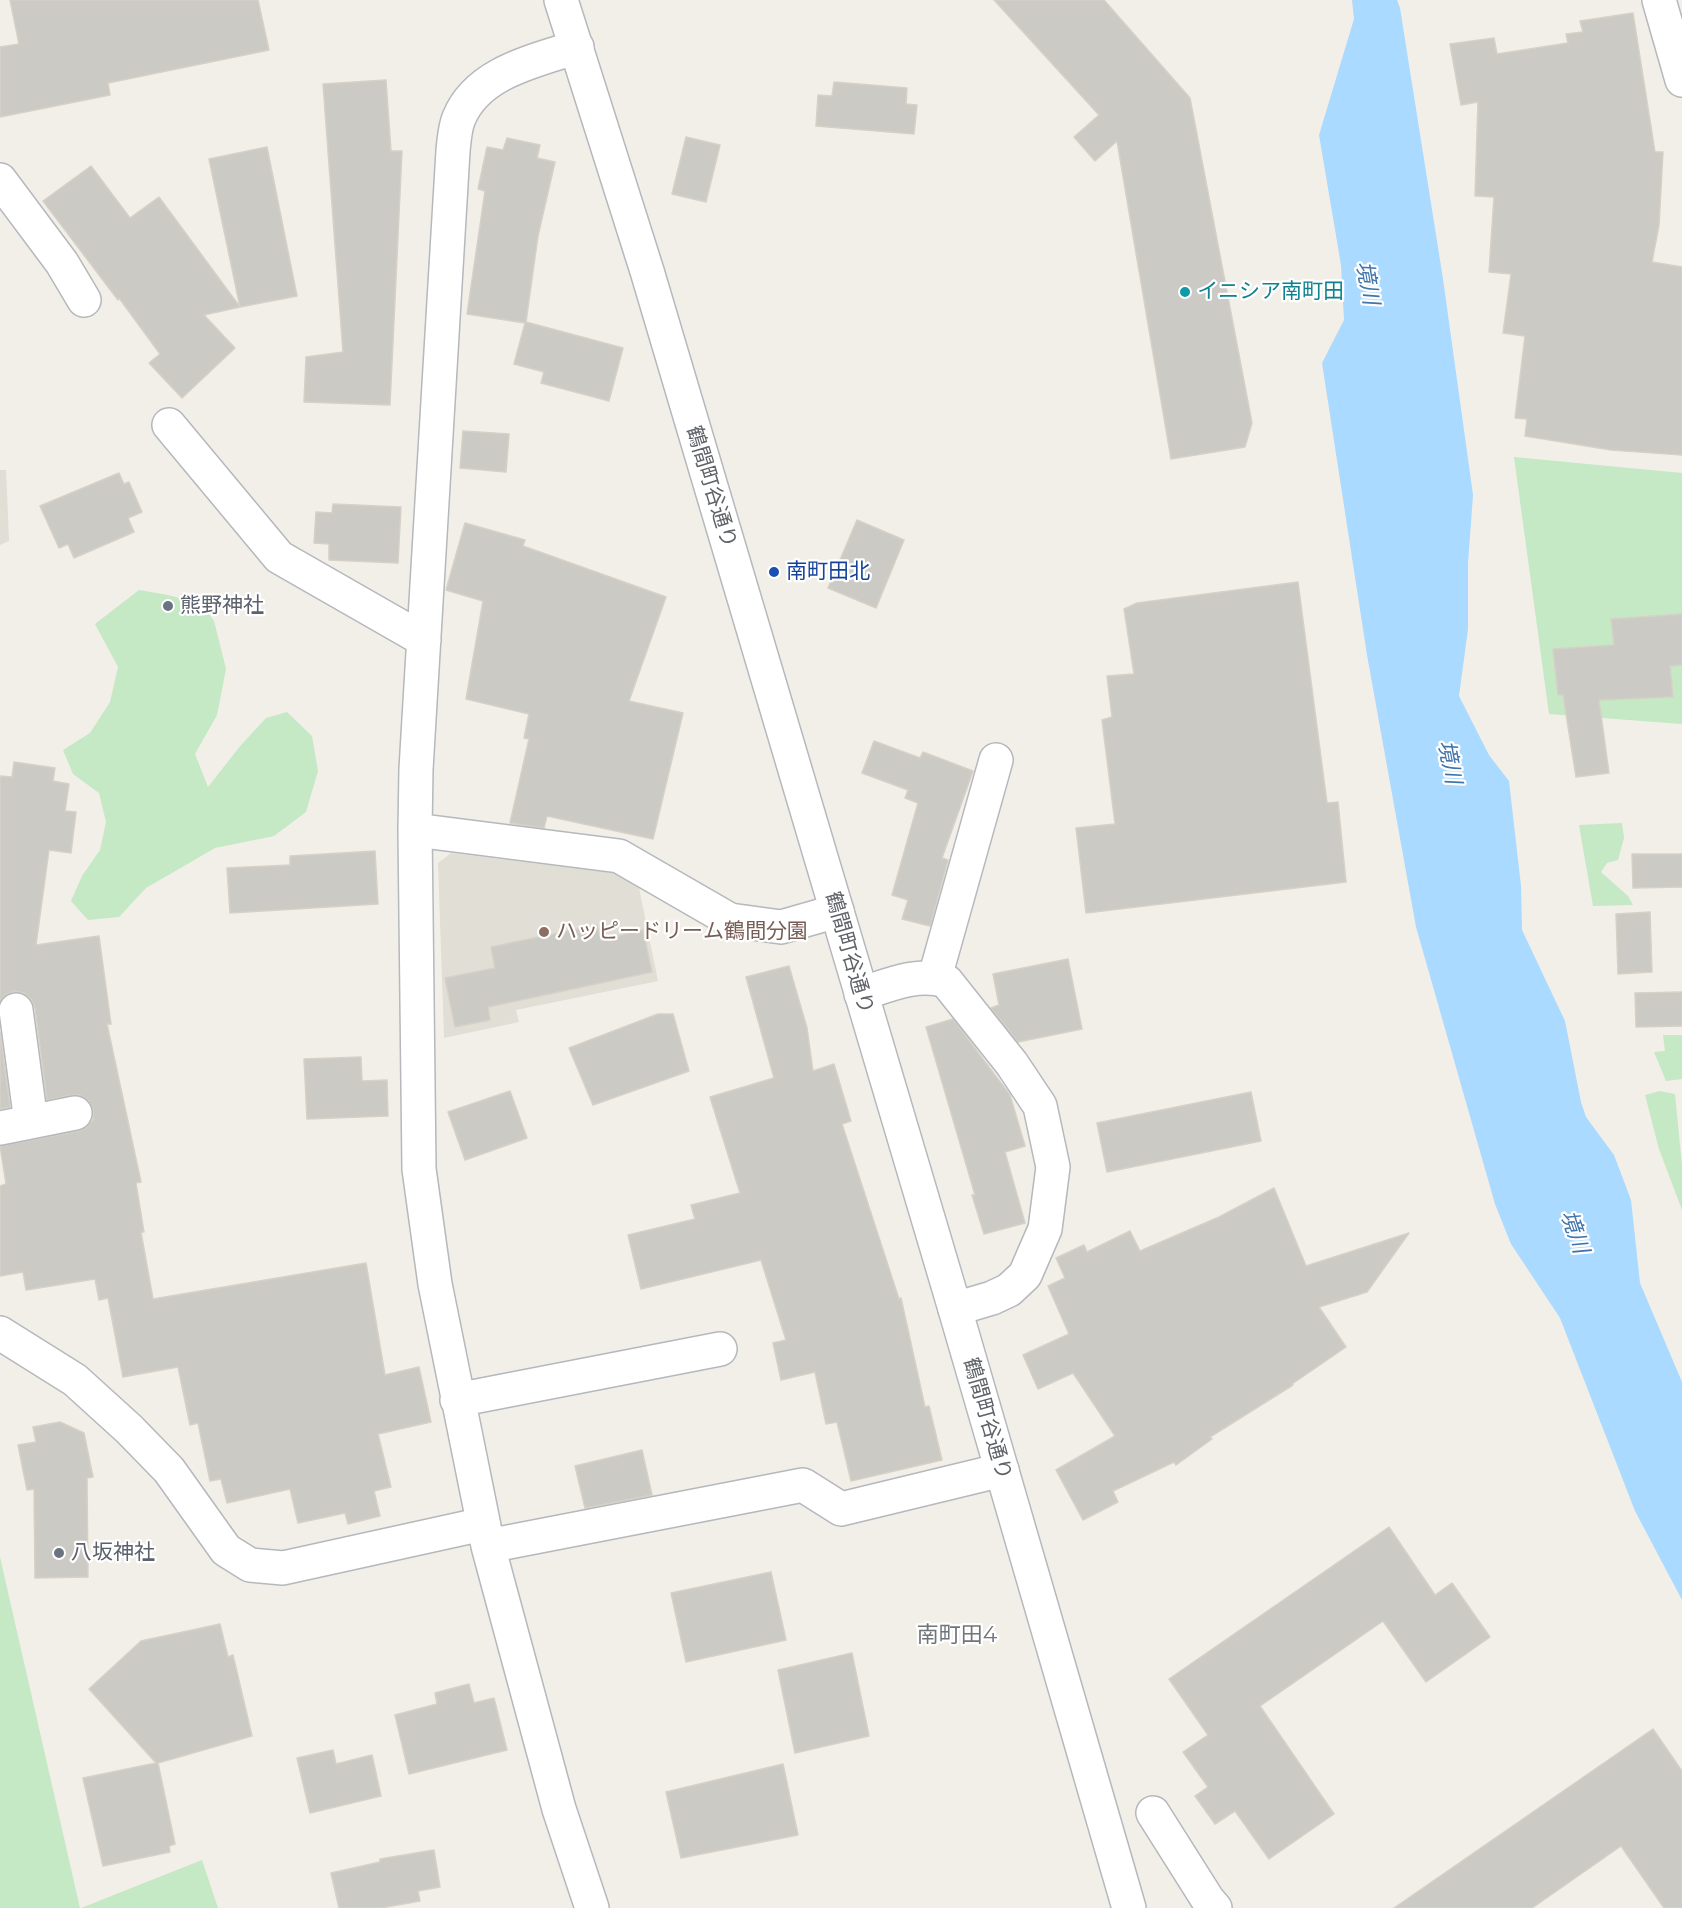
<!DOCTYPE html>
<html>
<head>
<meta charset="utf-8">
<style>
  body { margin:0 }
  canvas { display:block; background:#f1efe8 }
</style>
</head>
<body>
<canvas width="1682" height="1908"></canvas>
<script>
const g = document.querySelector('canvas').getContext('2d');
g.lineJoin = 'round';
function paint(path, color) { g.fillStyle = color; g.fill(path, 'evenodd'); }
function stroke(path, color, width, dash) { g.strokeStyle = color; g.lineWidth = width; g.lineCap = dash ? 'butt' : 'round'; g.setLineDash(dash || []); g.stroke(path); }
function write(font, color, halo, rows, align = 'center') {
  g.font = font + ' Montserrat,"Noto Sans JP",sans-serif'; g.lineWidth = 4.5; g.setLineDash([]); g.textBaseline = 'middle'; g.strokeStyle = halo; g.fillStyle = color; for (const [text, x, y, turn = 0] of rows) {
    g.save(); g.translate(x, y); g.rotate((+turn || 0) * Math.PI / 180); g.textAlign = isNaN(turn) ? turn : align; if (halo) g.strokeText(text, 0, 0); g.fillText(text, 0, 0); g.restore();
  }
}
paint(new Path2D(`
  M 0,470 L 6,470 L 9,541 L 0,545 Z
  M 451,853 L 621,874 L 638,883 L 658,981 L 516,1010 L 519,1022 L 444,1038 L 438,863 Z`), '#e1ded6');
paint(new Path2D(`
  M 1514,457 L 1682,473 L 1682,724 L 1549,714 Z
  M 139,590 L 168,595 L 202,604 L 214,621 L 226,669 L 217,715 L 195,754 L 208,787 L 241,745 L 266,718 L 287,712 L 312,736 L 318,771 L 306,812 L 274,836 L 215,848 L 146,888 L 119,917 L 88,920 L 71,901 L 82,876 L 100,850 L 106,822 L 99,793 L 73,774 L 63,750 L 90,733 L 110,702 L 118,667 L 95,624 Z
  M 1622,823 L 1624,838 L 1618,860 L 1607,863 L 1601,872 L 1628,896 L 1633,905 L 1593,906 L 1579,825 Z
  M 1663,1035 L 1682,1035 L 1682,1079 L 1666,1081 L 1654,1052 L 1665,1051 Z
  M 1660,1091 L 1675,1094 L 1682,1166 L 1682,1210 L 1659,1149 L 1645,1095 Z
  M 0,1557 L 80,1908 L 0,1908 Z
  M 202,1860 L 218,1908 L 81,1908 Z`), '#c5e8c5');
paint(new Path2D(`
  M 1352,0 L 1397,0 L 1400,8 L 1443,279 L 1473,495 L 1468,563 L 1468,629 L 1459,696 L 1489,755 L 1509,781 L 1521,886 L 1522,930 L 1565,1021 L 1581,1102 L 1586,1117 L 1614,1155 L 1631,1200 L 1640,1283 L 1682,1382 L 1682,1600 L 1635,1511 L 1560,1318 L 1511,1244 L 1495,1204 L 1416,927 L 1367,655 L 1322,363 L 1344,320 L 1341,265 L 1319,135 L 1354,19 Z`), '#aadaff');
const building = new Path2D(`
  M 10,0 L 258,0 L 269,50 L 108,83 L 110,95 L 0,117 L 0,47 L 19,44 Z
  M 994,0 L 1104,0 L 1190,98 L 1252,423 L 1245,447 L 1171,459 L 1117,141 L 1095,161 L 1074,137 L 1099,115 Z
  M 1633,13 L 1655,152 L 1663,152 L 1659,225 L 1652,262 L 1682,267 L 1682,455 L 1611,450 L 1525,436 L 1527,419 L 1515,418 L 1525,336 L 1503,333 L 1511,274 L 1489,272 L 1494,197 L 1475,196 L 1478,102 L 1461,105 L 1450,44 L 1494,38 L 1497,54 L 1568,43 L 1566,34 L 1583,32 L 1580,21 Z
  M 386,80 L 391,151 L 402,151 L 390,405 L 304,402 L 306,357 L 343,352 L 323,84 Z
  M 834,82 L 907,88 L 906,104 L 917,105 L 914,134 L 816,126 L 818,95 L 832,96 Z
  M 686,137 L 720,145 L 706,202 L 672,194 Z
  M 507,138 L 540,145 L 537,158 L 555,162 L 538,236 L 526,322 L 623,348 L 609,401 L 541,383 L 544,372 L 514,364 L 525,323 L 467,314 L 485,191 L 478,189 L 487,147 L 503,150 Z
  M 267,147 L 297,296 L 240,307 L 209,159 Z
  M 91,166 L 130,218 L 159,197 L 240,307 L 204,315 L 235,348 L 182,398 L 149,363 L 160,354 L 119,298 L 118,300 L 43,201 Z
  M 463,431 L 509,434 L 506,472 L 460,468 Z
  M 119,473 L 124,484 L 129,482 L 142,512 L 128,518 L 134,532 L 74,558 L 68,544 L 59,548 L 40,506 Z
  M 333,504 L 401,507 L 398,563 L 329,560 L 329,544 L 314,543 L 316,512 L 332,513 Z
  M 857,520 L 904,540 L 876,608 L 828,588 Z
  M 465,523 L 525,540 L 523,546 L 666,597 L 629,701 L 683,713 L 653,839 L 547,816 L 544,828 L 510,823 L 529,739 L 524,738 L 529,714 L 466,699 L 483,601 L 446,590 Z
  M 1298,582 L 1327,803 L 1338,802 L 1346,882 L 1086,913 L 1076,828 L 1115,824 L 1102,720 L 1112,717 L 1107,676 L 1134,674 L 1124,609 L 1137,603 Z
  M 1682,614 L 1682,665 L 1670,666 L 1673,697 L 1599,700 L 1609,773 L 1576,777 L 1563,695 L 1558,695 L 1553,649 L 1614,645 L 1611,619 Z
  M 874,741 L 920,758 L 923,752 L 973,771 L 942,858 L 948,860 L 930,926 L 902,919 L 908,900 L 892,895 L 918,803 L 905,798 L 908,790 L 862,773 Z
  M 14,762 L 55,768 L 53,781 L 69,784 L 65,811 L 76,812 L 71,853 L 49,850 L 36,945 L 99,936 L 111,1024 L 107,1024 L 141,1182 L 136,1183 L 144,1232 L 141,1232 L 153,1299 L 366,1263 L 385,1375 L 419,1367 L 431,1422 L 378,1434 L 391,1487 L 374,1491 L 380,1516 L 348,1524 L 345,1513 L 298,1523 L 290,1489 L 227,1503 L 221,1479 L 210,1481 L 198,1423 L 190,1425 L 178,1367 L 123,1377 L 108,1298 L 99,1300 L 95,1279 L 26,1290 L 23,1272 L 0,1276 L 0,1186 L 6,1184 L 0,1146 L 79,1131 L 87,1127 L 93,1120 L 93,1110 L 89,1101 L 80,1095 L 71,1095 L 47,1100 L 35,1008 L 31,999 L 24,993 L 14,991 L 5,995 L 0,1001 L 0,776 L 12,777 Z
  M 375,851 L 378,904 L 230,913 L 227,868 L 290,865 L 290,856 Z
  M 1632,854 L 1682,854 L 1682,887 L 1633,888 Z
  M 1650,912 L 1652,972 L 1618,974 L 1616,914 Z
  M 597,925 L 601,940 L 643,930 L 652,972 L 488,1007 L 490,1020 L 455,1027 L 445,978 L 495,968 L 491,947 Z
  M 1068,959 L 1082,1029 L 1018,1042 L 991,1008 L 999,1005 L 993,974 Z
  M 789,966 L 807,1028 L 813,1071 L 834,1064 L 851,1121 L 842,1124 L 899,1299 L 901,1298 L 925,1407 L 929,1406 L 942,1460 L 851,1481 L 837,1422 L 826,1424 L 815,1372 L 781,1380 L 773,1343 L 786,1340 L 761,1260 L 641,1289 L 628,1235 L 695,1219 L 691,1205 L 740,1193 L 710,1097 L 774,1078 L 746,977 Z
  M 1682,992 L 1682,1026 L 1636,1027 L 1635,993 Z
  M 658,1014 L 673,1014 L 689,1071 L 593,1105 L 569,1048 Z
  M 953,1019 L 1010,1095 L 1025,1146 L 1005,1152 L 1025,1223 L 984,1234 L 972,1195 L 975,1195 L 926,1027 Z
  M 0,1032 L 10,1107 L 0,1109 Z
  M 361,1057 L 362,1081 L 387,1080 L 388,1116 L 307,1119 L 304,1059 Z
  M 510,1091 L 527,1138 L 465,1160 L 448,1112 Z
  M 1251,1092 L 1261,1141 L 1107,1172 L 1097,1123 Z
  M 1274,1188 L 1306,1266 L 1409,1233 L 1367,1292 L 1319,1307 L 1346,1347 L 1292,1384 L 1293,1385 L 1210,1437 L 1212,1439 L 1176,1465 L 1174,1462 L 1113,1491 L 1118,1502 L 1083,1520 L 1056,1470 L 1115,1436 L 1073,1373 L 1038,1389 L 1023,1355 L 1069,1334 L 1048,1286 L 1065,1278 L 1056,1258 L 1084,1245 L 1087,1252 L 1130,1231 L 1140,1251 L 1219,1217 Z
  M 60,1422 L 84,1433 L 93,1477 L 87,1478 L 88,1577 L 35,1578 L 34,1489 L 27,1490 L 18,1445 L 36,1442 L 33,1427 Z
  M 642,1450 L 652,1495 L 585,1508 L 575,1466 Z
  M 1389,1527 L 1435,1595 L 1452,1583 L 1490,1637 L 1426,1682 L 1383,1621 L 1260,1706 L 1334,1814 L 1269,1859 L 1235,1811 L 1215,1824 L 1195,1796 L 1208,1787 L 1183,1752 L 1208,1735 L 1169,1679 Z
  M 771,1572 L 786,1640 L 686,1662 L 671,1593 Z
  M 220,1624 L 228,1657 L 233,1655 L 252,1736 L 158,1763 L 175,1844 L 169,1846 L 170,1852 L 103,1866 L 83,1778 L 156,1763 L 89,1689 L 141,1641 Z
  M 852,1653 L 869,1736 L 795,1753 L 778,1670 Z
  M 469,1684 L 474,1703 L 494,1698 L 507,1750 L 409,1774 L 395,1715 L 437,1704 L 435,1693 Z
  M 1653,1729 L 1682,1771 L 1682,1908 L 1664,1908 L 1621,1846 L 1532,1908 L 1394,1908 Z
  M 333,1750 L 336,1764 L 372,1755 L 381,1796 L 310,1813 L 297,1758 Z
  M 783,1764 L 798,1835 L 681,1858 L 666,1792 Z
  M 434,1850 L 440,1887 L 418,1891 L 420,1901 L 381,1908 L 339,1908 L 331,1873 L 380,1862 L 380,1859 Z`);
paint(building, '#cccac5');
stroke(building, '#d6d1c6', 1.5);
const minor = new Path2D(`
  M 1659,0 L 1682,80
  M 577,47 C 535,61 478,72 459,118 C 455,127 454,140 453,151 L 416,769 L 415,830 L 419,1169 L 435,1284 L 488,1546 L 559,1809 L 592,1908
  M 0,180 L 62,263 L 84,300
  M 169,425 L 279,557 L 424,640
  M 415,830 L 619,856 L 730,920 L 781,927 L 837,911
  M 935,977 L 996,760
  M 861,994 C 889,985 917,972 946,981 L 1012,1064 L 1040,1106 L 1053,1167 L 1045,1229 L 1025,1275 L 1009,1290 L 992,1298 L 955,1309
  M 16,1010 L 31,1122
  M 0,1128 L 75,1113
  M 457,1400 L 720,1349
  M 488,1546 L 803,1485 L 841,1509 L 1002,1470
  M 1153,1813 L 1208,1900 L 1215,1908`);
const tertiary = new Path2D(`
  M 561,0 L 647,271 L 955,1309 L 1129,1908
  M 0,1333 L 75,1380 L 129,1429 L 169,1470 L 226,1550 L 250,1565 L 283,1568 L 483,1524`);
stroke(minor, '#b5b8bc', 36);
stroke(tertiary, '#b5b8bc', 36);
stroke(minor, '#fff', 33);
stroke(tertiary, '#fff', 33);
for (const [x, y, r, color] of [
  [1185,292,6,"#0f9aa8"],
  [774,572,6,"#1a4fb4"],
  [168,606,6,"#6b7280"],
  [544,932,6,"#8d6e63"],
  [59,1553,6,"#6b7280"]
]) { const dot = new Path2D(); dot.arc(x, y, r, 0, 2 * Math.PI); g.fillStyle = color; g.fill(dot); stroke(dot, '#fff', 2); }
write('21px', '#0d838f', '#fff', [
  ["イニシア南町田",1197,292]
], 'left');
write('21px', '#5f6368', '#fff', [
  ["鶴間町谷通り",711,487,73],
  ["鶴間町谷通り",849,953,74],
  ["鶴間町谷通り",987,1419,74]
]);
write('21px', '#164399', '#fff', [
  ["南町田北",786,572]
], 'left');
write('21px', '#5b616d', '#fff', [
  ["熊野神社",180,606],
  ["八坂神社",71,1553]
], 'left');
write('21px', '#785e54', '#fff', [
  ["ハッピードリーム鶴間分園",556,932]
], 'left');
write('italic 22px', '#4174aa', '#fff', [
  ["境川",1367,283,80],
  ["境川",1449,762,79],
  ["境川",1574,1232,71]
]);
write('22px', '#70757a', '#fff', [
  ["南町田4",957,1636]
]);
</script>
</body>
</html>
